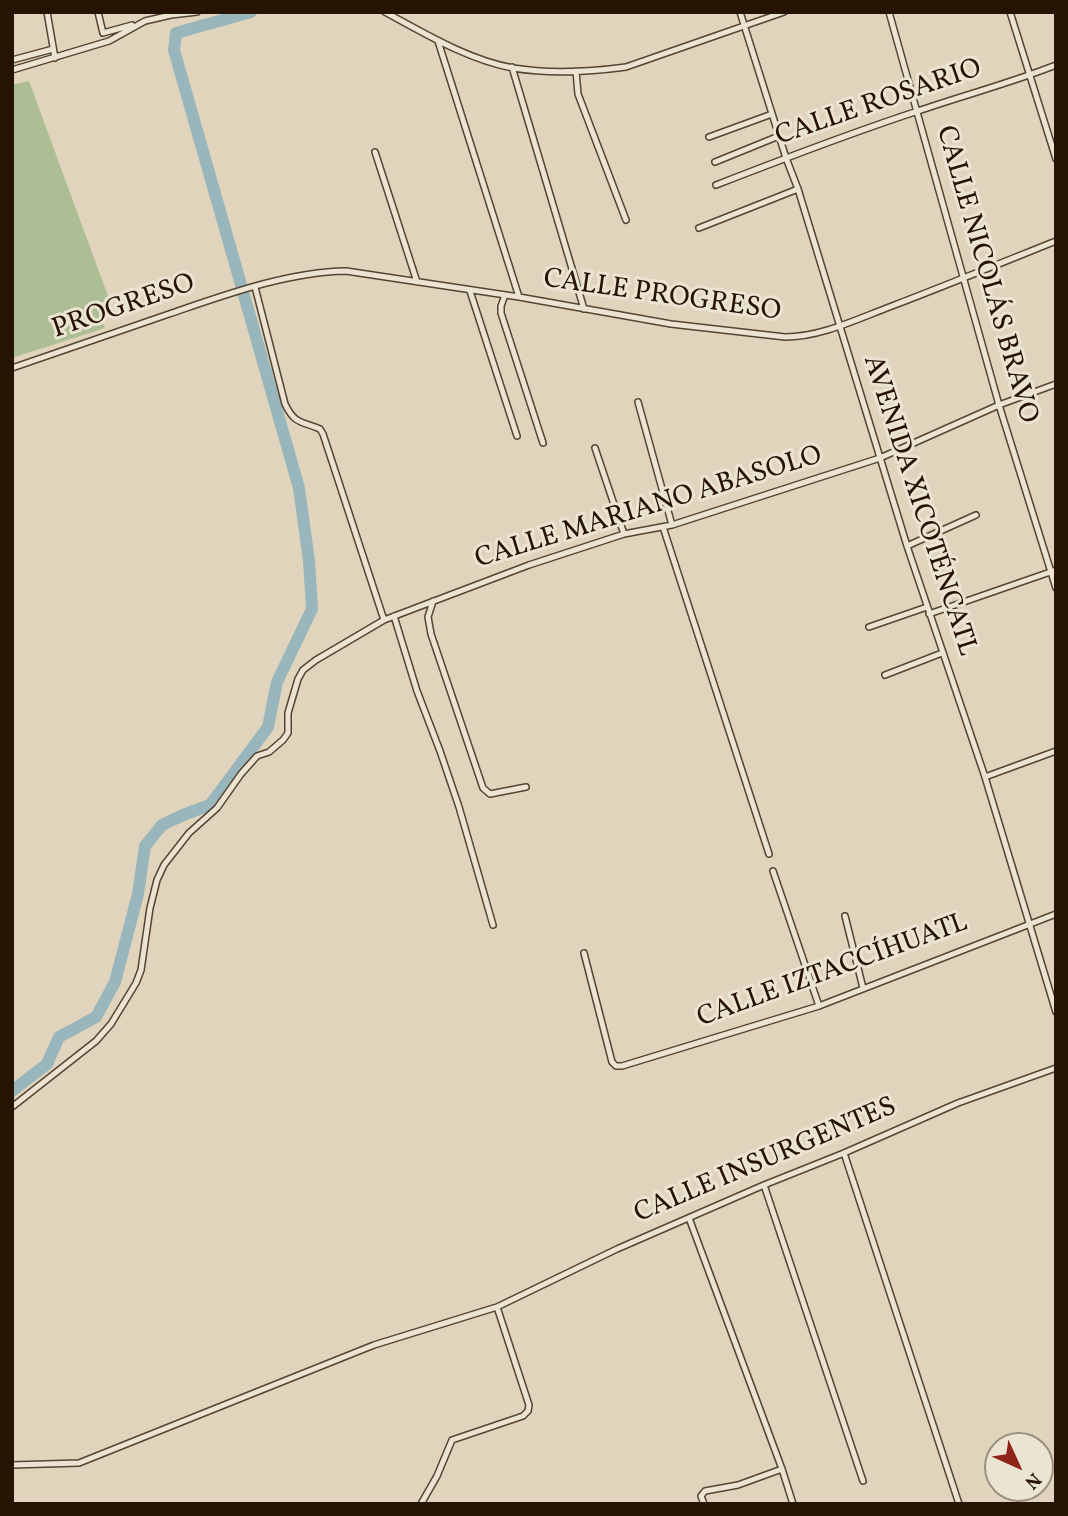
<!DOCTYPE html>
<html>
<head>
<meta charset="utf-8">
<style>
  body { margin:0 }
  #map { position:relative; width:1068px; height:1516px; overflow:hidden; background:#e0d5bc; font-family:Vollkorn,serif }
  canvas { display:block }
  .frame { position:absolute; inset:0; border:14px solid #261301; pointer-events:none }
  .north { position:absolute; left:984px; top:1432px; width:70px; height:70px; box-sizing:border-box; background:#ebe4d3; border:2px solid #9c907f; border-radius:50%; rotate:135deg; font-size:19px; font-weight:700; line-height:28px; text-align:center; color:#261301 }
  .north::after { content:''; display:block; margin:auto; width:24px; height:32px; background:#8f2418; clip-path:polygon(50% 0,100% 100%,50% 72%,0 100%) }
</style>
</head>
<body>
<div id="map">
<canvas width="1068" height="1516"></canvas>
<div class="frame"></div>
<div class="north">N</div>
</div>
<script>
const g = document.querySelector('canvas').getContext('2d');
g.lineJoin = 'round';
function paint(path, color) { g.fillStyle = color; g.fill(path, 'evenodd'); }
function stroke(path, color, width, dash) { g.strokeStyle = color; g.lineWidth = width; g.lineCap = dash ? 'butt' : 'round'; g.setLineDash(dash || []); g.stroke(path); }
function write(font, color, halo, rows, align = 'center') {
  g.font = font + ' Vollkorn,serif'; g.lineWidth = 6; g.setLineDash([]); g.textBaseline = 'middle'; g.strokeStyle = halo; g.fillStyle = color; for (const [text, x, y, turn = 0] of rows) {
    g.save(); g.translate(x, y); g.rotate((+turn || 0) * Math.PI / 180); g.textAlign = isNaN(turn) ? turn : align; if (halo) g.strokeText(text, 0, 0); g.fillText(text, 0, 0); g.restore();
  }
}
paint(new Path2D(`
  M 29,81 L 112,307 L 99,314 L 105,328 L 12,358 L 12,85 Z`), '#adbe94');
stroke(new Path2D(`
  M 12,1091 L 47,1064 L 59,1037 L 96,1017 L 115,982 L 138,894 L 145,846 L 162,825 L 183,815 L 210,805 L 268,727 L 277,682 L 312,609 L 309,561 L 299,488 L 174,50 L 176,33 L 251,12`), '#98b6bb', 12);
const minor = new Path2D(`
  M 47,12 L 55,58
  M 98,12 L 103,33 L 132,25
  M 385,12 C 424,33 468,60 513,68 C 550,74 589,72 626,67 L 784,12
  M 740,12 L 786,158 L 798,189 L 907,546 L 985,777 L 1056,1012
  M 889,12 L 999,405 L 1056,588
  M 1010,12 L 1056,159
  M 438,41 L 519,297
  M 12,60 L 53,49
  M 512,67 L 584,309
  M 12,70 L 109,41 L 145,21 L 171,15 L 197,12
  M 576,71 L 578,94 L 626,220
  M 709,137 L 772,114
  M 375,152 L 417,282
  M 715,162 L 779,136
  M 716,185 C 783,159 850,133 918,111 C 964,95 1011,83 1056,65
  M 699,228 L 798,189
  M 255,287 L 285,404 C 295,425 302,421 320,429 L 323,434 L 384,620
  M 470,291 L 517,436
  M 505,295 L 501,306 L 501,313 L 543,443
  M 12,368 C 65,350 117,332 169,314 C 225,295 287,272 346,271 L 519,297 L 671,324 L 785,337 C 821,337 857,319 892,306 C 947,285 1001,263 1056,241
  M 638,402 L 672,525
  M 595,448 L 624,534
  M 663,527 L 769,854
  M 907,546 L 976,515
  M 433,601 L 428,617 L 431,634 L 483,788 L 490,794 L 526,787
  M 929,614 L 1056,570
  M 394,616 L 417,691 L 440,751 L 459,807 L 493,925
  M 869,627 L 927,607
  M 885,675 L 942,653
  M 985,777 L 1056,751
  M 773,871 L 819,1006
  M 845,916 L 863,988
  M 584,953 L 612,1062 L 616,1066 L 622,1066 L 819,1006 L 1056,914
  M 12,1107 L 96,1041 L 111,1024 L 136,983 L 141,970 L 150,908 L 157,880 L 164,865 L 189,833 L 217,808 L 241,774 L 257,756 L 269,752 L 283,740 L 288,733 L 288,713 L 298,679 L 303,670 L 316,660 L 384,620 L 529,565 L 624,534 L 672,525 L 880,458 L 999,405 L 1056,384
  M 844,1153 L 959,1504
  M 764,1185 L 863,1481
  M 689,1218 L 782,1469 L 793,1504
  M 12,1465 L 79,1463 L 374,1345 L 497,1307 L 617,1249 L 764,1185 L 844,1153 L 958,1103 L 1056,1068
  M 421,1504 L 437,1476 L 452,1440 L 523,1416 L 528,1411 L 529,1405 L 497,1307
  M 704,1504 L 701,1496 L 705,1491 L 738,1485 L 782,1469`);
stroke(minor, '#544430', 8);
stroke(minor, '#ebe4d3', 5);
write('28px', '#261301', '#ebe4d3', [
  ["CALLE ROSARIO",879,104,-19],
  ["CALLE NICOLÁS BRAVO",985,275,74],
  ["CALLE PROGRESO",662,297,8],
  ["PROGRESO",124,308,-19],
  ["AVENIDA XICOTÉNCATL",918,506,72],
  ["CALLE MARIANO ABASOLO",649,509,-17],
  ["CALLE IZTACCÍHUATL",833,972,-20],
  ["CALLE INSURGENTES",766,1162,-23]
]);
</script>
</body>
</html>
